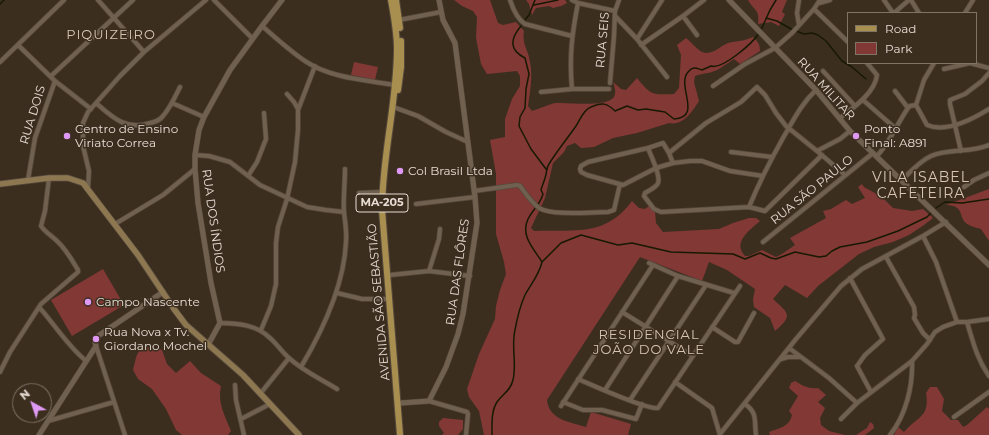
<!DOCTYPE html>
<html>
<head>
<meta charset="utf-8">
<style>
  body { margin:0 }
  #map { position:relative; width:989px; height:435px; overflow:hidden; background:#3c2e1f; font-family:Montserrat,sans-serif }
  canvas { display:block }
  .legend { position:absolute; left:847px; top:12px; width:130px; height:52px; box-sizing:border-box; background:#3c2e1f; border:1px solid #807467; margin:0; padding:5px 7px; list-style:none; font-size:12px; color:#e6dcd3 }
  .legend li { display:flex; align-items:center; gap:8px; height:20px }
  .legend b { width:20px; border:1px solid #807467 }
  .north { position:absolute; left:12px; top:383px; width:40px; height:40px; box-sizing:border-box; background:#3c2e1f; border:1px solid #807467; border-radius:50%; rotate:320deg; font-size:11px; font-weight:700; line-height:16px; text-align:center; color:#e6dcd3 }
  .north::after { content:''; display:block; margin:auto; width:14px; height:18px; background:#dd99f3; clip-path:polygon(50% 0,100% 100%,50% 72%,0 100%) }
</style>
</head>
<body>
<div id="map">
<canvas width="989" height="435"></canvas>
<ul class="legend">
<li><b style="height:5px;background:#a88f50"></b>Road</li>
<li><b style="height:11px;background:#823835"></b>Park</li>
</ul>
<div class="north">N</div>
</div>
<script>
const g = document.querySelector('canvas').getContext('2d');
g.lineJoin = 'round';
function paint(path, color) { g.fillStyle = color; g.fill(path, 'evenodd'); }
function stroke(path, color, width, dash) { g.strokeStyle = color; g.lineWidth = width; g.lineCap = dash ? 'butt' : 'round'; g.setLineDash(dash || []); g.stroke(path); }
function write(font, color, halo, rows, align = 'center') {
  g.font = font + ' Montserrat,sans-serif'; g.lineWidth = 3; g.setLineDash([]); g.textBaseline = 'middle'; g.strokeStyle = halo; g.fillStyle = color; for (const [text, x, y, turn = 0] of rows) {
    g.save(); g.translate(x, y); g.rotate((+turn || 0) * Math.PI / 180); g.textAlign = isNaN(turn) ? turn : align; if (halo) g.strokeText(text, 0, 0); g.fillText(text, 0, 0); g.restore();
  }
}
paint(new Path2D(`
  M 454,0 L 490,0 L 498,23 L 503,25 L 516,22 L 524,31 C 522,46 528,48 530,62 C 533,76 530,92 528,106 L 532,111 C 540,109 548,104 556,103 C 567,102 613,109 615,94 C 616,90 614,85 613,82 L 621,89 L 626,90 L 637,78 C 651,95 651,95 674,94 L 679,88 L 681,55 L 677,45 L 686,38 C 690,41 699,51 702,52 C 712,56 720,46 728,43 C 737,41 745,41 753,37 C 758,42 760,44 760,51 L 740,64 L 734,59 C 726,64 717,72 708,73 C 703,74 700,74 695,76 L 694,82 L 699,101 C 692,112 683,126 669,123 L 637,133 L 613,138 L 594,147 L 581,148 L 575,143 L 567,146 L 564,152 L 553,163 L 545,198 L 531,228 L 534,231 C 573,229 605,238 632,201 L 639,208 L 645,209 L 649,206 L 655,212 L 656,223 L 663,232 L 719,229 L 733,223 L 749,218 L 756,218 L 760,221 C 750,230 732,242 745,256 L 749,256 L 762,250 L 776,257 L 782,254 L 795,245 L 790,238 L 826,218 L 823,211 L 831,209 L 846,200 L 852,204 L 865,198 L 858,187 L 862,184 L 864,187 L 882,197 L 893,208 L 912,211 L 923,209 L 933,218 L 924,225 L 909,235 L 893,242 L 874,247 L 859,254 L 818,286 L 807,298 L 785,285 L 773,299 C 788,313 794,315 775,331 L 770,318 L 754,307 L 753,300 L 755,289 L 727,270 L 709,262 L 702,281 L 640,257 L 547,400 C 549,420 570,422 586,427 L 591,412 L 631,424 L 628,435 L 484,435 L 479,411 L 469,397 L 467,389 L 479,354 L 495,319 L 496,306 L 500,290 L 506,274 L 504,262 L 496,234 L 496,174 L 490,140 L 505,137 L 505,119 L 512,99 L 520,86 L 520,76 L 517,71 L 487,74 L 481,64 L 476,38 L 477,17 L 473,11 L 462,6 Z
  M 526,0 L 565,0 L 567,3 L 561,6 L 553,8 L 549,6 L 536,8 L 532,15 L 529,4 Z
  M 748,0 L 787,0 L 782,12 L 785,14 L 779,26 L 771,22 L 758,24 C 760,9 754,11 748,0 Z
  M 354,62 L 378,67 L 375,80 L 351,75 Z
  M 989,189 L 989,241 L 981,229 C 978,228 972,227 969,225 C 956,218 967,206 946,205 Z
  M 103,269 L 124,305 L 72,336 L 51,300 Z
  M 151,347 L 162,350 L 167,364 L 176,373 L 190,361 L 201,373 L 221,386 C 217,402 225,416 231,431 L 228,435 L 182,435 L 176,430 L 166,409 L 152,389 L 138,379 L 133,370 C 137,357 135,348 151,347 Z
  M 795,381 C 803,386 809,389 818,388 L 826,395 L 818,402 L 825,408 L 820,418 L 821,425 L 829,431 L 845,435 L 770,435 L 769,432 C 780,428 789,427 792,415 L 789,411 L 798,396 L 789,388 L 791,383 Z
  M 930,387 L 937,387 L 944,399 L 942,411 L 951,420 L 958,420 L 963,427 L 967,425 L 987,407 L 989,409 L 989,435 L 894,435 L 898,427 L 904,432 C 918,416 930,417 926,393 Z
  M 443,418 L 463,420 L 463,429 L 458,435 L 442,435 L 444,433 L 439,426 L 439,422 Z
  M 870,422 L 873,424 L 874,428 L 865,435 L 856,435 L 867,428 Z`), '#823835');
stroke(new Path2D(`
  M 0,4 L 4,0
  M 534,5 L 558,0
  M 766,18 L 777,21 L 793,30
  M 525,20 L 529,15 L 535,0
  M 521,26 C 510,39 509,50 525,58 L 529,74 L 526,89 L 525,108 L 520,117 L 519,126 L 531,149 L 546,169
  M 761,30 L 770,10 L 776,0
  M 796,31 L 804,34 L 812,33 L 818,35 L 826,41 L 842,61 L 852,67 L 866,79
  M 936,208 L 945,202 L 962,203 L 989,199
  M 542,262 L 561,243 L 581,235 L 618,245 L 632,243 L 671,252 L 733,254 L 745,259 L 760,253 L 771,258 L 776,259 L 795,252 L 819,257 L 826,256 L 832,251 L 840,247 L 867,242 L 898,231 L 927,217 L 931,213
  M 492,435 C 492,425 491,411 497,402 C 503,393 510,392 513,380 C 517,363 511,347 515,330 C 517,319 520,306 525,295 C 531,284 539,275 542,262 C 534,249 520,236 528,219 C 533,209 540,205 543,194 L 541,190 C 542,186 544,182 545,178 C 547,173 546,168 549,164 C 557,151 567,139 576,126 C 580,120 583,110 591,107 C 602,102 607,103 615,111 L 627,106 L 638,110 L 646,109 L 665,112 L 674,119 C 703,117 676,86 688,72 C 693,66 696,68 702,70 L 711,66 C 722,70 753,43 759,33`), '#171902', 1.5);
const minor = new Path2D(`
  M 98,0 L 144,52
  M 214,0 L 252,38
  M 510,0 C 513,9 517,19 525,24 L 572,36
  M 572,0 L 578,3 L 615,11
  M 799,0 L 797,13 L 799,25
  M 884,0 L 893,13
  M 911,0 L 919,13
  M 819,3 L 830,0
  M 814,9 L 848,42
  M 894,13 L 909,0
  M 965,13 L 973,0
  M 615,16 L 637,39 L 667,77
  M 683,16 L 697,35
  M 399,20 L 441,12
  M 262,26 C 276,38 290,51 305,61 C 330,78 365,80 395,85
  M 637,39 L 662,0
  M 18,45 L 55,81 L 91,109
  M 641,45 L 683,16 L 704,0
  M 0,62 L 64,0
  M 944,69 L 970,63 L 989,68
  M 823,71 L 855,106
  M 51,76 L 133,0
  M 610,83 L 614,36 L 615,11 L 619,0
  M 713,86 L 745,64 L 775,48 L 792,33 L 814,9 L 820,0
  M 572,89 C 569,57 572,34 578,3
  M 895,91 L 908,108
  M 541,92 L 572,89 L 609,89
  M 287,94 L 294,102 L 298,109
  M 863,100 L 895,128
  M 96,103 C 112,117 126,131 150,123 C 155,122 160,120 163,116 C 170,108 175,97 180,87
  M 172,103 L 204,117
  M 916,105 L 927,125 C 946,133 973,119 989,109
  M 396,108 L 418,116 L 446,132 L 468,142
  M 840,118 C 853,108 875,93 877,75 L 867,63
  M 648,148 C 651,156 661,176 658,183 C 657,187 648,191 645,193 L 644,196 L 654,209 L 661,212 L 749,207 L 765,211 L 822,155
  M 817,151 L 840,139 L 850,131
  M 961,151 L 950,104 L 950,100 L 965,94 L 982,81 L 989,73
  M 731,152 L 772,157
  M 669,153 L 706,123 L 741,102 L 757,87 L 765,95 L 776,113 L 786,126 L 817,151 L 845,175
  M 195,155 L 209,156 L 230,162 L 260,185 L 307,207 L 326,210 L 344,212
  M 877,156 C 890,142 897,124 908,108 L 910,106 L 916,105 L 924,80 L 934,63
  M 673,163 L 669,153 L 663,143 L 648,148 L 588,162 L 581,166 L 580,169 L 581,172 L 587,175 L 623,185 L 656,168 L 673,163 L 690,161 L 702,161 L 730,171 L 763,176
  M 248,176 L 257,162 L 266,139 L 264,113
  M 28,180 L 35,138 L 55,81
  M 902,180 C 910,172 920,161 931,156 C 949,148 971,153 989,145
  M 964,187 L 974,180 L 989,173
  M 88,188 L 89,171 L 83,146 L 83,123 L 88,112 L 120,76 L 144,52 L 206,0
  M 474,191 L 517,185 L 520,186 C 526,194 531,202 539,208 C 552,216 591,212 608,212 L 614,210 L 620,184
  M 359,193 L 382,192
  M 416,204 L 475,197
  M 749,207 C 759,183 770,161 783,138 C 793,121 801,104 816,90
  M 115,224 L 163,195 L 195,169
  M 923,236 L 936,262 L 957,322
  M 763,242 L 873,153
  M 886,257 L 914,307 L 915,315 L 914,318 L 923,333 L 930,340
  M 649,263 L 678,276 L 734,293
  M 429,271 L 439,239 L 440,229
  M 390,275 L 429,271 L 470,276
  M 850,278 L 883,339 L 865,355 L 857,366 L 871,392
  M 337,293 L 362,299 L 389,299
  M 39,307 C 55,325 67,345 85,360
  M 622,312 L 693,356
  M 967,322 C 973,342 977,359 989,376
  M 220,323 C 238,323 257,325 270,338 C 277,344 282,352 289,358 C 303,371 321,379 337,389
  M 712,327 L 735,342 L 738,342 L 754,313
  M 261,330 L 271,306 L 276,284 L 276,243 L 278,227 L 287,199 L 295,162 L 298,130 L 298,110 L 315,66
  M 96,346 L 125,435
  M 789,348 L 829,378 L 857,403
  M 781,359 L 788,357 L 800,357
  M 301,367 C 323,330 344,286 346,242 C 347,232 345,222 344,212 C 343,198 345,183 345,169
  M 0,372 L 10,352 L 41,304 L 78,272 L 78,270 C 72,260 66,249 57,241 C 52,236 45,232 41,226 L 45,211 L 49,178
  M 578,379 C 592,385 647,410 658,408 L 740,286
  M 675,382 L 712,408 L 720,435
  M 235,385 L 236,400 L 244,435
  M 605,390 L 678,276
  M 260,394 L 289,358
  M 630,400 L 706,285
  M 429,401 L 467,412 L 468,414 L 466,435
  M 563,402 L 583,410 L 602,410 L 636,419 L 642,404
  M 745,404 C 758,413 754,421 756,435
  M 561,406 L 653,265
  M 954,417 L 989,392
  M 241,419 L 270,404
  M 841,419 L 857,403 L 912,361 L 927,344 L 935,332 L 943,327 L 957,322 L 967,322 L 989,319
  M 48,421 L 114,402
  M 720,434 L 796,339 L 841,286 L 862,269 L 923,236 L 946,222
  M 890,435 C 906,415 913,386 912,361`);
const tertiary = new Path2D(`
  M 729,0 L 816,90 L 850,131 L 989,265
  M 208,345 L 220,323 L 211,283 L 198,203 L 195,169 L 195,155 L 199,130 L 204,117 L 230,70 L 262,26 L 282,0
  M 401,403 L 429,401 L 446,367 L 458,334 L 463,314 L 477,223 L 475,197 L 455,43 L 443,20 L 439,0
  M 39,435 L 96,346 L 95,342 L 98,336 L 163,292`);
const secondary = new Path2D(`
  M 0,184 L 49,178 L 68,178 L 83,183 L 138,255 L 174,309 L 186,325 L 243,375 L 299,435`);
const primary = new Path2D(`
  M 391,0 C 394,16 397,32 397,49 C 397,103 382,156 382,210 L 400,435
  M 396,0 L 400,28
  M 398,90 L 401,67 L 401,41`);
stroke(minor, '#56493c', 5.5);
stroke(tertiary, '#56493c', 6);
stroke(secondary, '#56493c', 7);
stroke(primary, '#56493c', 8);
stroke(minor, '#70604f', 4);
stroke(tertiary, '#70604f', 5);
stroke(secondary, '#8c7750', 5.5);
stroke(primary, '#a88f50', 6);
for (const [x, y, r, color] of [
  [67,136,4,"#dd99f3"],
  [856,136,4,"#dd99f3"],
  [400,171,4,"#dd99f3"],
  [88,302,4,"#dd99f3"],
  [96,339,4,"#dd99f3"]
]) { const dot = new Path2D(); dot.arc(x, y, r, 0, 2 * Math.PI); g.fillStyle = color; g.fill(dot); stroke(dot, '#3c2e1f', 1.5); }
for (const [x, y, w] of [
  [382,203,52]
]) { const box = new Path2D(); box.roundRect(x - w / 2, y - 9, w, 18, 3); g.fillStyle = '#3c2e1f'; g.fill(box); stroke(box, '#e6dcd3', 1); }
write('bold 11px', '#e6dcd3', null, [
  ["MA-205",382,203]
]);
write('12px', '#e6dcd3', '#3c2e1f', [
  ["RUA SEIS",603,40,-85],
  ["RUA MILITAR",826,89,48],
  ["RUA DOIS",33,115,-73],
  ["RUA SÃO PAULO",812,190,-39],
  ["RUA DOS ÍNDIOS",213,221,82],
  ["RUA DAS FLÔRES",458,272,-82],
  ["AVENIDA SÃO SEBASTIÃO",379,302,-95]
]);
write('12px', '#e6dcd3', '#3c2e1f', [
  ["Centro de Ensino",75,129],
  ["Viriato Correa",75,143],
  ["Ponto",864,129],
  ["Final: A891",864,143],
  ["Col Brasil Ltda",408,171],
  ["Campo Nascente",96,302],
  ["Rua Nova x Tv.",104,332],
  ["Giordano Mochel",104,346]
], 'left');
g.letterSpacing = '1px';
write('13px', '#d7c5b2', '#3c2e1f', [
  ["PIQUIZEIRO",111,35],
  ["RESIDENCIAL",649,335],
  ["JOÃO DO VALE",649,350]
]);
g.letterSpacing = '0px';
g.letterSpacing = '1px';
write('14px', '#d7c5b2', '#3c2e1f', [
  ["VILA ISABEL",921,178],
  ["CAFETEIRA",921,194]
]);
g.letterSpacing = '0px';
</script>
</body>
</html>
